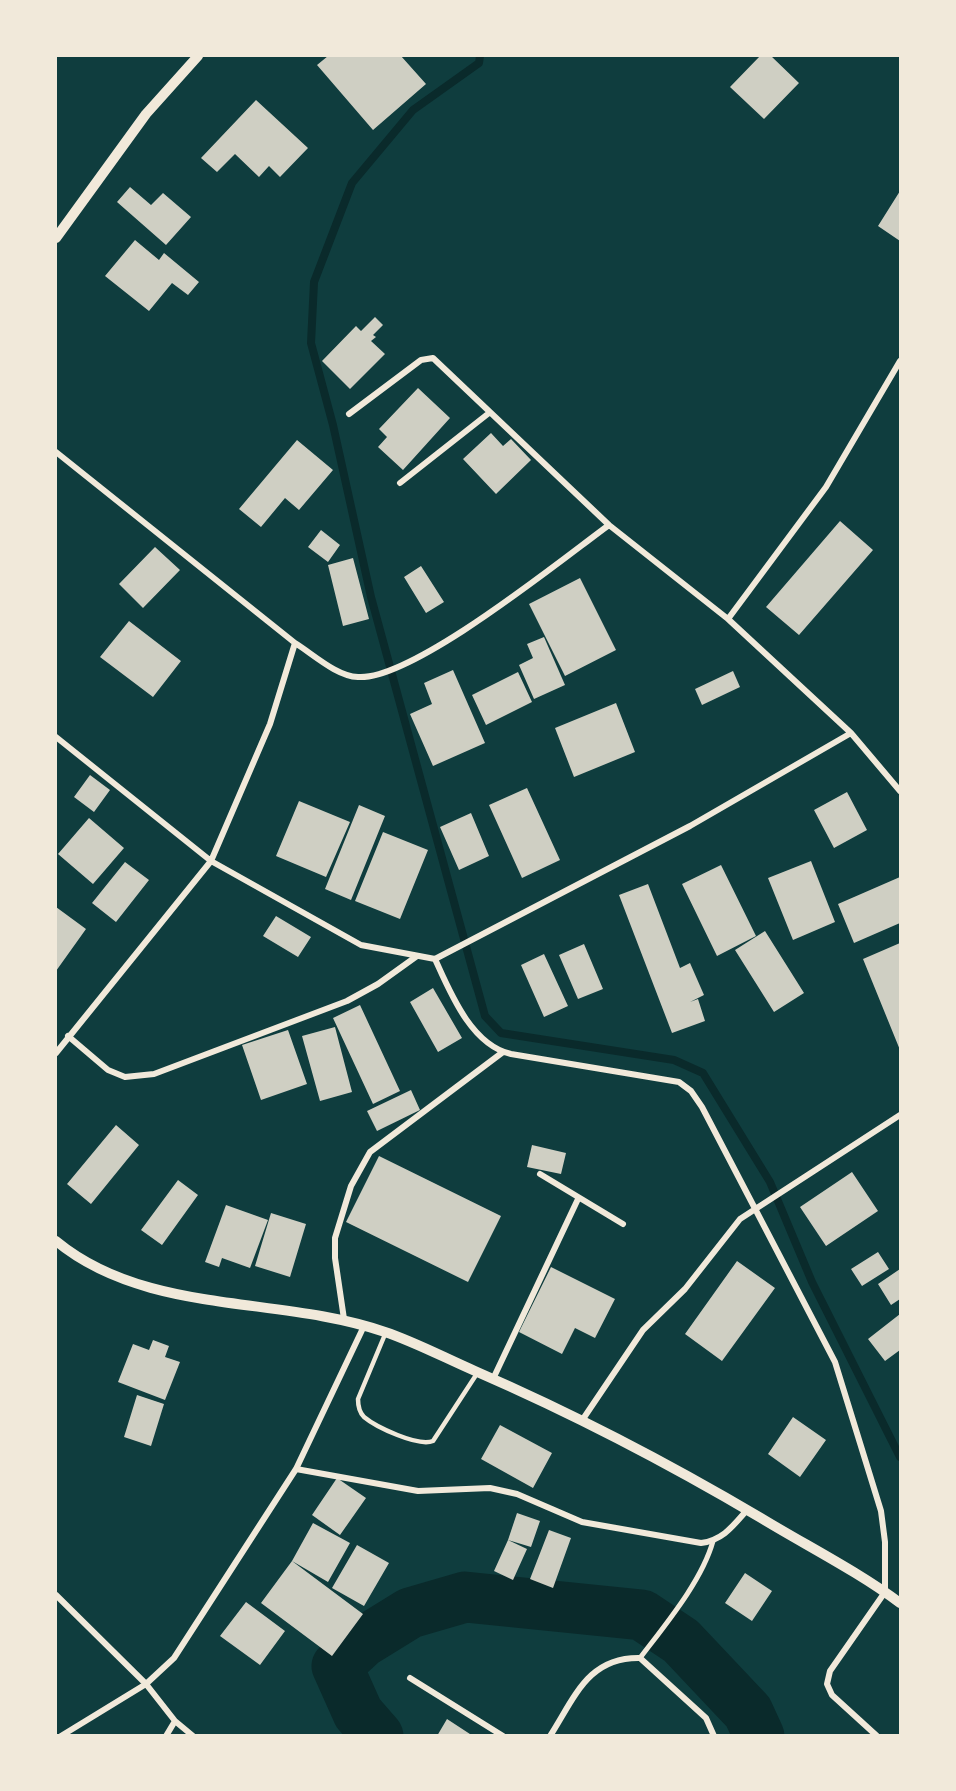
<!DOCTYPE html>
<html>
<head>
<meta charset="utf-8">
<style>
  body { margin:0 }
  #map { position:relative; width:956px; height:1791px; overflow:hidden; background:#0f3d3e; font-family:"Noto Sans",sans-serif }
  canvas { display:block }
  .frame { position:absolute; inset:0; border:57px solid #f1e9da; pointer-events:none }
</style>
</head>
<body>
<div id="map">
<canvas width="956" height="1791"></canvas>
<div class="frame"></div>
</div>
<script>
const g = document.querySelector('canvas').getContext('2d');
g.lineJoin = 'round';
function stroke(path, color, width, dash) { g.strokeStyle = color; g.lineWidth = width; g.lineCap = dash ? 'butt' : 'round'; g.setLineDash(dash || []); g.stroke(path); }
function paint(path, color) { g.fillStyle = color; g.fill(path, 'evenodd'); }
stroke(new Path2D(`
  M 480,56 L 479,63 L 413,110 L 352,183 L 314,282 L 311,343 L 333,425 L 371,597 L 485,1016 L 501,1033 L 674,1060 L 703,1073 L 770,1182 L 812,1282 L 900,1457`), '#0a2a2b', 8);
stroke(new Path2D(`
  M 378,1736 L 358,1713 L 337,1666 L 363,1642 L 410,1613 L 465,1597 L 642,1615 L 681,1641 L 748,1712 L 759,1736`), '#0a2a2b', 51);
paint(new Path2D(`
  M 328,56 L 401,56 L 426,84 L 373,130 L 317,65 Z
  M 760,56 L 771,56 L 799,83 L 764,119 L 730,87 Z
  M 256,100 L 308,148 L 280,177 L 269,166 L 259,177 L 235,154 L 217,172 L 201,158 Z
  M 130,187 L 151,205 L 163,193 L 191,217 L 166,245 L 117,202 Z
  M 900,191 L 900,241 L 878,226 Z
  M 135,240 L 159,260 L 164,253 L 199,282 L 188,295 L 172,283 L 149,311 L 105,276 Z
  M 375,317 L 383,325 L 373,335 L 376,337 L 371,341 L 385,354 L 350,389 L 322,361 L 356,326 L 361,331 Z
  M 418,388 L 450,418 L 403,470 L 378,447 L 387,437 L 379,429 Z
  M 491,433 L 503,446 L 511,439 L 531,460 L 496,494 L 463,459 Z
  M 297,440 L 333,470 L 299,510 L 285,498 L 261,527 L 239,509 Z
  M 840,521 L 873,550 L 799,635 L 766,607 Z
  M 321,530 L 340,545 L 328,562 L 308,547 Z
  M 155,547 L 180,570 L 143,608 L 119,584 Z
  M 353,558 L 369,619 L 343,626 L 328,565 Z
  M 421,566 L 444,602 L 426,613 L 404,577 Z
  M 580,578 L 616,650 L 565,676 L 529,604 Z
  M 129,621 L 181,661 L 153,697 L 100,657 Z
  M 544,637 L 565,685 L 534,699 L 519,665 L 533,658 L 527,644 Z
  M 453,670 L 485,743 L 433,766 L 410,714 L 432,704 L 424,683 Z
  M 733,671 L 740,687 L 702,705 L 695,689 Z
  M 518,672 L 532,702 L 486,725 L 472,695 Z
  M 616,703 L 635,752 L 574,777 L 555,728 Z
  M 90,775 L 110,790 L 94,812 L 74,797 Z
  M 527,788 L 560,860 L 522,878 L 489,805 Z
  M 847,792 L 867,830 L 834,848 L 814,810 Z
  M 299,801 L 350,822 L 326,877 L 276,856 Z
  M 359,805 L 385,816 L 351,900 L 325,889 Z
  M 471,813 L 489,856 L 459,870 L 440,827 Z
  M 89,818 L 124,848 L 93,884 L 58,854 Z
  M 383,832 L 428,850 L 400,919 L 355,901 Z
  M 811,861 L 835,922 L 793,940 L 768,878 Z
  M 125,862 L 149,880 L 116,922 L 92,903 Z
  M 721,865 L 756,936 L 717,956 L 682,884 Z
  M 900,877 L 900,923 L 854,943 L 838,904 Z
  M 648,884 L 680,968 L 690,963 L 704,995 L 690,1002 L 698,999 L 705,1021 L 672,1033 L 619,895 Z
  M 56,907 L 86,929 L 56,971 Z
  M 276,916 L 311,937 L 298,957 L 263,936 Z
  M 765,931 L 804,993 L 774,1012 L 735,950 Z
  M 900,943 L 900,1050 L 863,959 Z
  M 584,944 L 603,989 L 578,999 L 559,955 Z
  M 544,954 L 568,1006 L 544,1017 L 521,965 Z
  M 433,988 L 462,1038 L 438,1052 L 410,1002 Z
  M 360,1005 L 400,1091 L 373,1104 L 333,1018 Z
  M 335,1027 L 352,1092 L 320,1101 L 302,1036 Z
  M 288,1030 L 307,1084 L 261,1100 L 242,1045 Z
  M 411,1090 L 420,1110 L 377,1131 L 367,1111 Z
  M 116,1125 L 139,1145 L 91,1204 L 67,1184 Z
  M 532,1145 L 566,1153 L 561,1174 L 527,1167 Z
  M 379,1156 L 501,1216 L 468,1282 L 346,1222 Z
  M 852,1172 L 878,1211 L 826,1246 L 800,1207 Z
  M 178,1180 L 198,1195 L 162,1245 L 141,1230 Z
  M 226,1205 L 268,1220 L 250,1268 L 222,1258 L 219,1267 L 205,1262 Z
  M 271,1213 L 306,1224 L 290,1277 L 255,1266 Z
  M 878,1252 L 889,1269 L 862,1286 L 851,1269 Z
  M 737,1261 L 775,1288 L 722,1361 L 685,1334 Z
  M 551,1267 L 615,1299 L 595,1338 L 575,1328 L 562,1354 L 519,1332 Z
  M 900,1269 L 900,1299 L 891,1305 L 878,1284 Z
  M 900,1314 L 900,1350 L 885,1361 L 868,1339 Z
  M 153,1340 L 169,1346 L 165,1357 L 180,1362 L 165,1400 L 118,1382 L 133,1344 L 149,1350 Z
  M 137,1395 L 164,1404 L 151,1446 L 124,1437 Z
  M 793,1417 L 826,1440 L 800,1477 L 768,1454 Z
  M 500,1425 L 552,1453 L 533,1488 L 481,1459 Z
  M 337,1478 L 366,1498 L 340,1535 L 312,1515 Z
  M 517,1513 L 540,1521 L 531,1547 L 508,1540 Z
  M 313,1523 L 350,1543 L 328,1582 L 292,1561 Z
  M 549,1530 L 571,1538 L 553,1588 L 530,1579 Z
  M 508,1540 L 527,1549 L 513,1580 L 494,1571 Z
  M 357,1545 L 389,1563 L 364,1606 L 332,1588 Z
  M 292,1561 L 363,1614 L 332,1656 L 261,1603 Z
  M 745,1573 L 772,1591 L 752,1621 L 725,1603 Z
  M 246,1602 L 285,1631 L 260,1665 L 220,1636 Z
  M 447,1719 L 473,1736 L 437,1736 Z`), '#cfcfc3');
stroke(new Path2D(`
  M 386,1332 L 358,1399 C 358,1406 359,1412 364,1417 C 376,1427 418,1447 433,1441 L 478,1372`), '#f1e9da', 4.5);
stroke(new Path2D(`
  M 640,1658 C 665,1625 702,1581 713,1541`), '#f1e9da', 5);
stroke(new Path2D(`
  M 349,414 L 421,360 L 433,358 L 609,525 L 728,619 L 851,733
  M 56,452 L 295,643 L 270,724 L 211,861 L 56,1053
  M 400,483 L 489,413
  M 728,619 L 826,487 L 900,361
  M 295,643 C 313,654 336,676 358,677 C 412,681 561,560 609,525
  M 56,737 L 211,861 L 361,945 L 435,959 L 690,826 L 851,733 L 900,791
  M 435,959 C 450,992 471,1045 511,1054 L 679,1082 L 691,1091 L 702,1107 L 835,1362 L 881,1511 L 885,1542 L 885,1592 L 830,1671 L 827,1684 L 832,1695 L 877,1736
  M 68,1036 L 108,1070 L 125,1077 L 154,1074 L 347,1001 L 378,984 L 417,956
  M 540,1174 L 623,1224
  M 344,1319 L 335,1258 L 335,1238 L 351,1186 L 370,1152 L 503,1052
  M 493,1379 L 578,1199
  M 583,1419 L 643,1330 L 685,1289 L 740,1219 L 900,1115
  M 296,1469 L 418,1491 L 490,1488 L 517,1494 L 582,1522 L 701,1543 C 723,1540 733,1526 747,1510
  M 56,1595 L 146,1684 L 175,1721 L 166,1736
  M 410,1678 L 503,1736
  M 175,1721 L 193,1736
  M 61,1736 L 146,1684 L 174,1658 L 296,1469 L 364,1326
  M 550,1736 C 575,1697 588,1657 640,1658 L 706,1718 L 714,1736`), '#f1e9da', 6);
stroke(new Path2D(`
  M 56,238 L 146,114 L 198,56
  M 56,1241 C 147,1316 278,1295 385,1332 C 415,1342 445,1358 475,1371 C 574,1414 668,1463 761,1518 C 807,1546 857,1571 900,1603`), '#f1e9da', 10);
</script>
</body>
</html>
